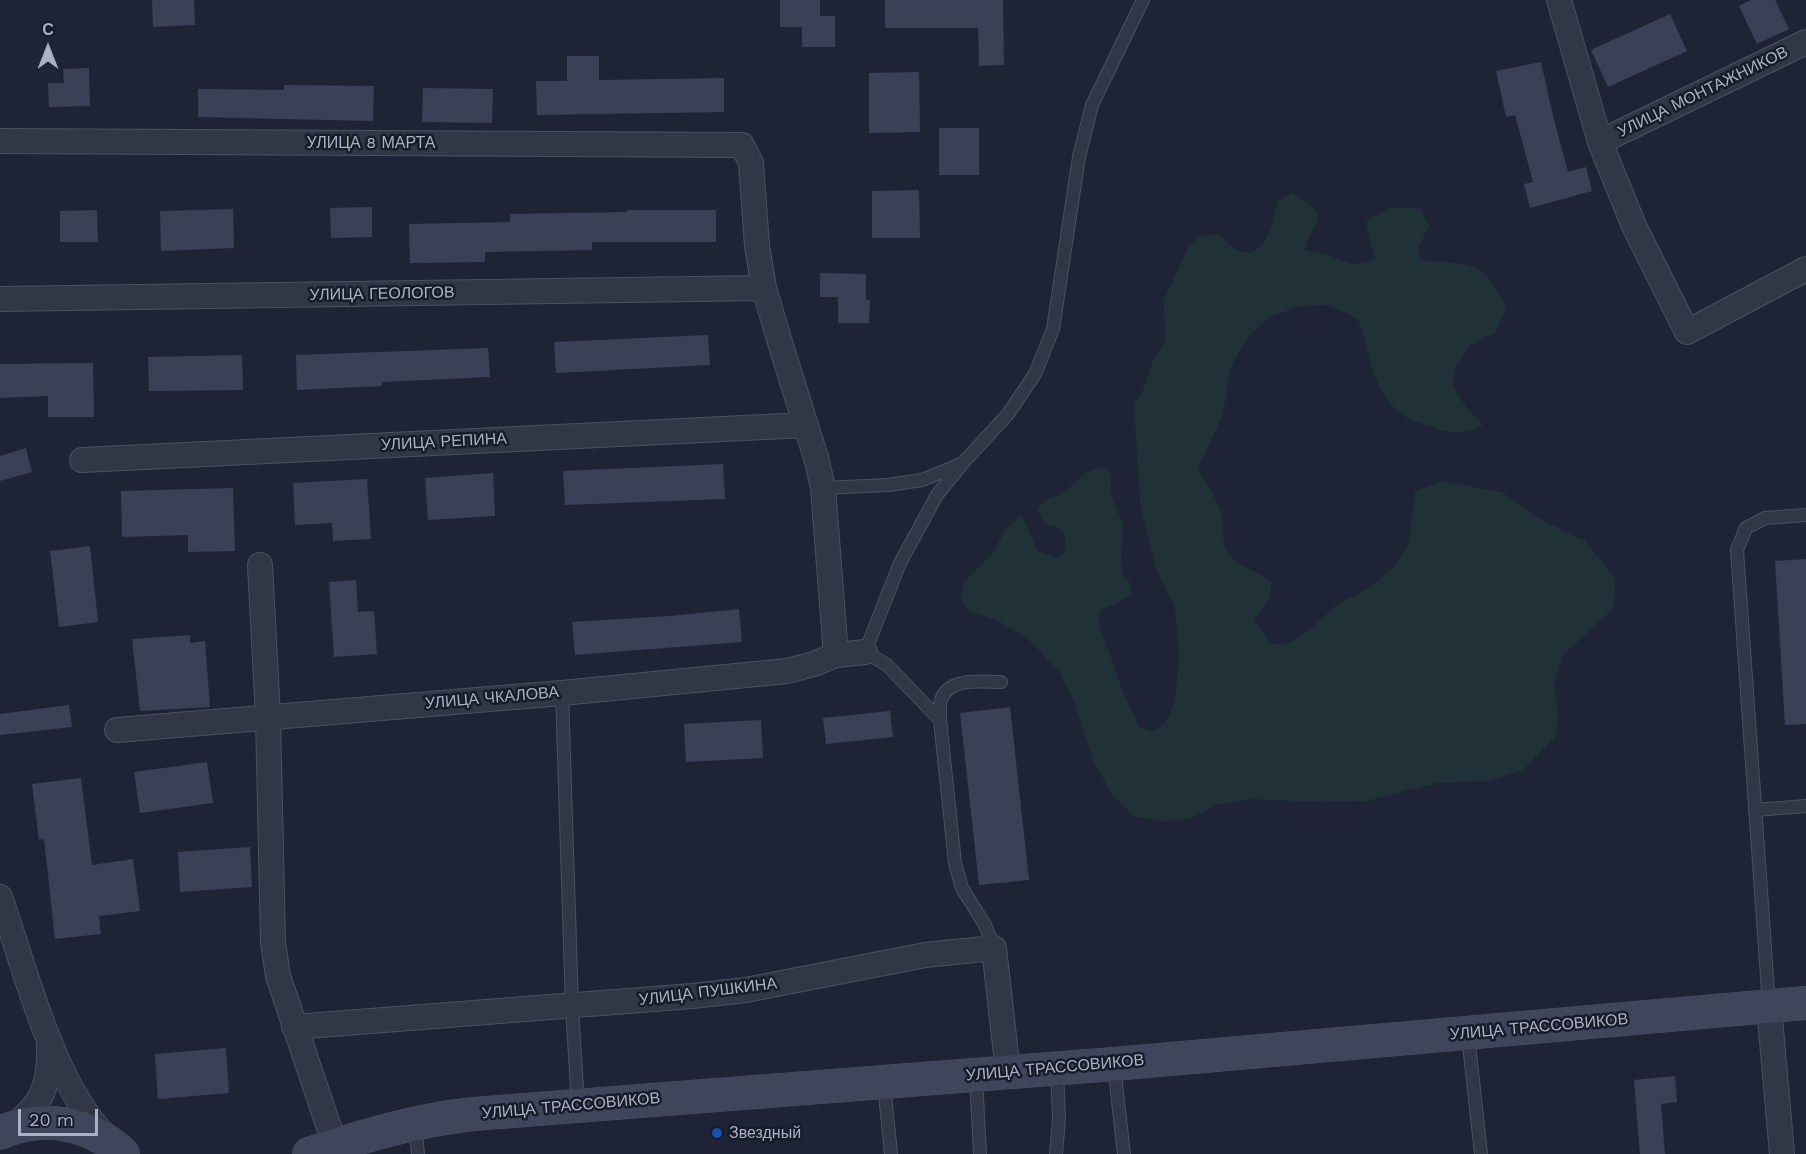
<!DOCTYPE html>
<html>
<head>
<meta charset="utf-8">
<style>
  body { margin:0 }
  #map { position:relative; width:1806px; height:1154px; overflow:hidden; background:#1e2436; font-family:"Work Sans",sans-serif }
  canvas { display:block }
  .north { position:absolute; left:18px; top:18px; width:60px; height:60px; -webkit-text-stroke:4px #171c2b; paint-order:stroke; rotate:0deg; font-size:16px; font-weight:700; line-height:24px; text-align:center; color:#abb0c4 }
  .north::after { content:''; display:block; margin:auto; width:21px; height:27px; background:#abb0c4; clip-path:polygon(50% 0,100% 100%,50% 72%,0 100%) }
  .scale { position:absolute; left:18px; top:1109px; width:80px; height:27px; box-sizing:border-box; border:3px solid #abb0c4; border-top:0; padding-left:8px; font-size:18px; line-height:21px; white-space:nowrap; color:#abb0c4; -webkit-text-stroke:4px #171c2b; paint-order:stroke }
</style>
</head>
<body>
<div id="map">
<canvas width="1806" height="1154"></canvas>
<div class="north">С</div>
<div class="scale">20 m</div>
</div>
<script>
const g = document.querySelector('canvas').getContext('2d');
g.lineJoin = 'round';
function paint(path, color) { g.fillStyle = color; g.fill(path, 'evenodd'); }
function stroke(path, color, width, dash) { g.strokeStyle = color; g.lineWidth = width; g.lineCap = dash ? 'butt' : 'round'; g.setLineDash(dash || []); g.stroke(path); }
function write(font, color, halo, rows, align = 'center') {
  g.font = font + ' "Work Sans",sans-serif'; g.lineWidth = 5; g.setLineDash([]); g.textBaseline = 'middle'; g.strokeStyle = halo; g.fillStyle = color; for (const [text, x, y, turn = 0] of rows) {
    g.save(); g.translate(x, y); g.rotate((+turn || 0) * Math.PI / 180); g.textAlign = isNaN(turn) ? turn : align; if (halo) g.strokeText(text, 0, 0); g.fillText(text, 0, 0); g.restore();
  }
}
paint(new Path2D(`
  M 1291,193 L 1308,202 L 1318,214 C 1316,228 1308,236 1305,250 L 1325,254 L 1354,265 L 1375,259 L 1366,222 L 1390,207 L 1421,209 L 1429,226 L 1419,246 L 1420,260 C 1434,261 1469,263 1480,270 C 1491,276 1501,298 1506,308 L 1496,332 L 1471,345 L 1456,364 L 1453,387 L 1466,407 L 1483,425 C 1466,435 1454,434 1435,428 C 1427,425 1416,423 1409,419 C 1372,398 1371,354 1358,319 L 1328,305 L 1300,306 L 1269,317 L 1250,335 L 1231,366 L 1223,414 L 1198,469 L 1211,489 L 1222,515 L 1224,545 L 1235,561 L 1271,581 L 1270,597 L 1254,619 L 1270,644 L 1289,643 L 1310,630 L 1335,606 L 1371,587 L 1395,565 L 1409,545 L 1415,492 L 1441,481 L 1502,492 L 1536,517 L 1585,541 L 1615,578 L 1614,608 L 1562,656 L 1554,682 L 1558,718 L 1555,737 L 1523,770 L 1486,781 L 1437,783 L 1366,801 L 1309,802 L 1254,799 L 1216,805 L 1191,818 L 1163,822 L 1134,816 L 1114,797 L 1094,763 L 1074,700 L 1058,670 L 1029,640 L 997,620 L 970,611 L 961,600 L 964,581 C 974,572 985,563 993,551 C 1005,534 1004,527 1022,515 L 1037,550 L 1056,558 L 1065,551 L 1065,537 L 1058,527 L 1044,524 L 1038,510 L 1044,500 C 1049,498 1054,497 1059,495 C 1077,486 1084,464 1107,469 L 1111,477 L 1111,493 L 1123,525 L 1121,554 L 1122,573 L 1130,583 L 1132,594 L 1114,605 L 1101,610 L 1099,624 L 1123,692 L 1140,728 L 1152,731 L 1161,726 L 1169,717 L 1175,700 L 1179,653 L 1175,608 L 1156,569 L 1140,503 L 1134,403 L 1143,390 L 1154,358 L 1165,341 L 1164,300 L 1183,258 L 1190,245 L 1202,235 L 1218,234 C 1224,239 1232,248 1240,251 C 1267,261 1273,217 1278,201 Z`), '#203137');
paint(new Path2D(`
  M 152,0 L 194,0 L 195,25 L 153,27 Z
  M 780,0 L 820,0 L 820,16 L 835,16 L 835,47 L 802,47 L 802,27 L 780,27 Z
  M 885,0 L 1003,0 L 1004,65 L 979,66 L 978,28 L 885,28 Z
  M 1751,0 L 1775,0 L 1789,29 L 1757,44 L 1739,6 Z
  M 1670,14 L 1687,51 L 1608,87 L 1591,50 Z
  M 567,56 L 599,56 L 599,80 L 724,78 L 724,112 L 537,115 L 536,81 L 567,81 Z
  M 1541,62 L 1554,120 L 1568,172 L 1586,167 L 1592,191 L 1530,208 L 1524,184 L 1533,182 L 1515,115 L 1506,117 L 1496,71 Z
  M 89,68 L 90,106 L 49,107 L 48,83 L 64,83 L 63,69 Z
  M 919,72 L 920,132 L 869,133 L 869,73 Z
  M 284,85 L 374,86 L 373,121 L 198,117 L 198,89 L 284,90 Z
  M 423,88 L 493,89 L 492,123 L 422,122 Z
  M 939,128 L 979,128 L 979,175 L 939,175 Z
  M 919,190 L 920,238 L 872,238 L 872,191 Z
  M 372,207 L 372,237 L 331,238 L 330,208 Z
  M 233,209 L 234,248 L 161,251 L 160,211 Z
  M 97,210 L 98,242 L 60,242 L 60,211 Z
  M 627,210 L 716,210 L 716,242 L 592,242 L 592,250 L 485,252 L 485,262 L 410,263 L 409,224 L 510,222 L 510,214 L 627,212 Z
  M 820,273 L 866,274 L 866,300 L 870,300 L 869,323 L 838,323 L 838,297 L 820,297 Z
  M 708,335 L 710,365 L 556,373 L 554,342 Z
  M 488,348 L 490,377 L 382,382 L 382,386 L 297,390 L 296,355 Z
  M 242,355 L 243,390 L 149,391 L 148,357 Z
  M 93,363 L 94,417 L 48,417 L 48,396 L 0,398 L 0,364 Z
  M 26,448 L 32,472 L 0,481 L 0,456 Z
  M 723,464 L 725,499 L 565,505 L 563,471 Z
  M 493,473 L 495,516 L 428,520 L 425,478 Z
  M 367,479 L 371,539 L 333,541 L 332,523 L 295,525 L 293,483 Z
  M 233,488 L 235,551 L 188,552 L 188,535 L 122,537 L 121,491 Z
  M 90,546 L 98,622 L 59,627 L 50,551 Z
  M 1806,559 L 1806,724 L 1785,725 L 1775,561 Z
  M 356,580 L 358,612 L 374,611 L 377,654 L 334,657 L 329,582 Z
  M 739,609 L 742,642 L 575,655 L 572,622 L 670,616 Z
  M 190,635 L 190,643 L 205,641 L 210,707 L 140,711 L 132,639 Z
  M 69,705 L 72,727 L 0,735 L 0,714 Z
  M 1010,707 L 1029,880 L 979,885 L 960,713 Z
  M 890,711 L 893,737 L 826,744 L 823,718 Z
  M 761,720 L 763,758 L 686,762 L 684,724 Z
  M 207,762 L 213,803 L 140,813 L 134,772 Z
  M 81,778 L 92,865 L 133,859 L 140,911 L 99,916 L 101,934 L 55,939 L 44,839 L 39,840 L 32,784 Z
  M 250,847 L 252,887 L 180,892 L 178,852 Z
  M 226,1048 L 229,1093 L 158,1099 L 155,1054 Z
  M 1675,1076 L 1677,1102 L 1661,1104 L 1665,1154 L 1640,1154 L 1634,1080 Z`), '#3a4157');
const lane = new Path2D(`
  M 823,488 L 888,485 L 922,480 L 961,464
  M 562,693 L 572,1007 L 578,1105
  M 940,720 C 940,714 939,706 941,700 C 948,677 982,682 1001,682
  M 1755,810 L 1806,806
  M 994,948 L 985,925 L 962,888 L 955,863 L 940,720 L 887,665 L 865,652 L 900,563 L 937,495 L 962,464 L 1008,414 L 1035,374 L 1053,329 L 1079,157 L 1092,105 L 1143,0
  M 1769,1005 L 1737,550 L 1746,528 L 1765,518 L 1806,515
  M 1468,1035 L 1481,1154
  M 1114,1066 L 1124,1154
  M 976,1077 L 980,1154
  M 884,1084 L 891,1154
  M 415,1124 L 418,1154
  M 1056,1154 L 1059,1119 L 1057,1070`);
const street = new Path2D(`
  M 1559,0 L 1600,142 L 1634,226 L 1687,332 L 1806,269
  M 0,141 L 742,145 L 751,163 L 757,246 L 764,288 L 782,349 L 817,461 L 823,488 L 836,655
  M 1600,142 L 1806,42
  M 0,299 L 764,288
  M 82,460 L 806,425
  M 260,565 L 268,717 L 273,942 L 278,976 L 335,1145
  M 117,730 L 562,693 L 787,671 L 814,664 L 836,655 L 865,652
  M 0,897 C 25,968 53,1084 106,1137
  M 1769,1007 L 1782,1154
  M 294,1027 L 692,996 L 746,990 L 925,955 L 994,948 L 1008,1072
  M 11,1128 C 43,1104 50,1085 49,1045`);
const secondary = new Path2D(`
  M 0,1133 C 43,1114 89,1122 123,1154
  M 309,1154 C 363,1136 417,1120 474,1114 L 1114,1064 L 1806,1003`);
stroke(lane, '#4c5162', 14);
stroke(street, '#4c5162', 26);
stroke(secondary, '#4c5162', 34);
stroke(lane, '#313747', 12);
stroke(street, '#313747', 24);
stroke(secondary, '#3f455a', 33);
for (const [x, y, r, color] of [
  [717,1133,6,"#1a4fb4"]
]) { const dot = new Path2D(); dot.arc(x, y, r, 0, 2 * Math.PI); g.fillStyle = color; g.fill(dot); stroke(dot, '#171c2b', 2); }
write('16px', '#abb0c4', '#171c2b', [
  ["УЛИЦА МОНТАЖНИКОВ",1703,92,-26],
  ["УЛИЦА 8 МАРТА",371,143],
  ["УЛИЦА ГЕОЛОГОВ",382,294,-1],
  ["УЛИЦА РЕПИНА",444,442,-3],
  ["УЛИЦА ЧКАЛОВА",492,698,-5],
  ["УЛИЦА ПУШКИНА",708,992,-7],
  ["УЛИЦА ТРАССОВИКОВ",1539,1027,-5],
  ["УЛИЦА ТРАССОВИКОВ",1055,1068,-5],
  ["УЛИЦА ТРАССОВИКОВ",571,1106,-5]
]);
write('16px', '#abb0c4', '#171c2b', [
  ["Звездный",729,1133]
], 'left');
</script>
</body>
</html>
